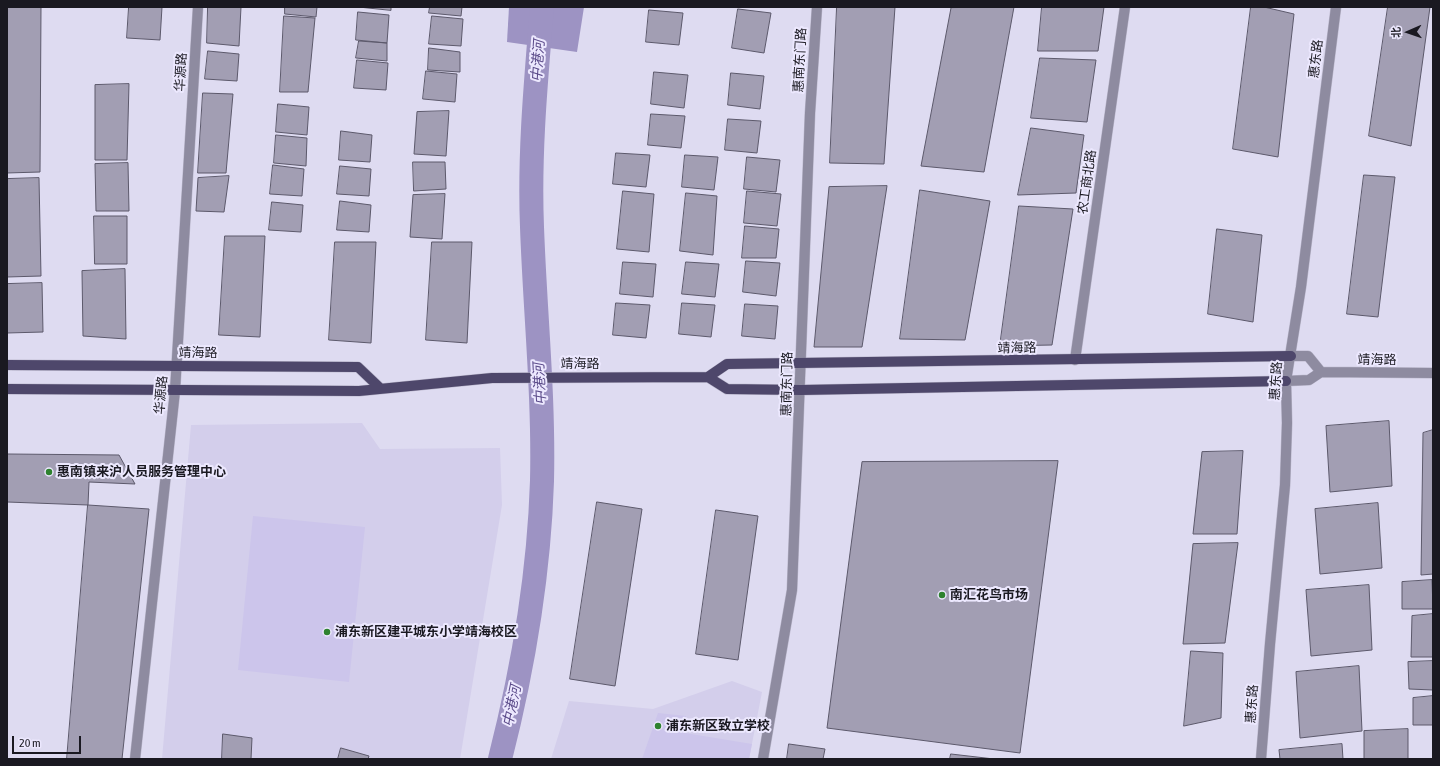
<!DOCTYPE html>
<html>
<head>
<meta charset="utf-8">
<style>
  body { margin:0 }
  #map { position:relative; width:1440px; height:766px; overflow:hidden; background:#dedbf1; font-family:"Asap Condensed","Noto Sans SC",sans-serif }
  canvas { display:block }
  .frame { position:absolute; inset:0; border:8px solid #1a1921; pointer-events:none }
  .north { position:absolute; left:1388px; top:12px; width:40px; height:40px; -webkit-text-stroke:3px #ece8fe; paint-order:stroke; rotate:268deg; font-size:11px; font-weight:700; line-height:16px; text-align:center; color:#1a1921 }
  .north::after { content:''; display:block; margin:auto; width:14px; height:18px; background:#1a1921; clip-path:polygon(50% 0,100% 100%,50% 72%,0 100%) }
  .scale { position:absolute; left:12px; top:736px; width:69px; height:18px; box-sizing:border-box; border:2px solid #1a1921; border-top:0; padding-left:5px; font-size:12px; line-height:14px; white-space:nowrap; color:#1a1921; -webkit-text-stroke:3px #ece8fe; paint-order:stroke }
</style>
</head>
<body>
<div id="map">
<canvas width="1440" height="766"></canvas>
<div class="frame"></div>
<div class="north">北</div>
<div class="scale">20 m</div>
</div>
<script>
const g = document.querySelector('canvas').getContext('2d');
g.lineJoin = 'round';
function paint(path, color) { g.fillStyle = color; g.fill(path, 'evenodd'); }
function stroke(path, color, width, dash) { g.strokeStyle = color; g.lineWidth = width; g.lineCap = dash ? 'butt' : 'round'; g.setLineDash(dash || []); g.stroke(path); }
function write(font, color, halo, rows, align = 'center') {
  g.font = font + ' "Asap Condensed","Noto Sans SC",sans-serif'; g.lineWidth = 4; g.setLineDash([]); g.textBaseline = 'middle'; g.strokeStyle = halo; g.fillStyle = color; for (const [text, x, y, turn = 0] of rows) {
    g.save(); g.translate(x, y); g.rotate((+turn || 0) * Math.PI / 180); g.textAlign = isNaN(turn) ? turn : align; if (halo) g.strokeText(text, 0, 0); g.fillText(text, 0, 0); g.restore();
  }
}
paint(new Path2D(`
  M 362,423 L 380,449 L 500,448 L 502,505 L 460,759 L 162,759 L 191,425 Z
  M 732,681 L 762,692 L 749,759 L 551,759 L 569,701 L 653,709 Z`), '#d3ceeb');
paint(new Path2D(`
  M 253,516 L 365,527 L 349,682 L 238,670 Z
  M 658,713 L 686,716 L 685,733 L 752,744 L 749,759 L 642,759 Z`), '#ccc5eb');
paint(new Path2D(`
  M 509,7 L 584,7 L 577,52 L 507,42 Z`), '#9d93c3');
stroke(new Path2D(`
  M 500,759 C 523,669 539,575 542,481 C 544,396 535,312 532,227 C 529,154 536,80 542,7`), '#9d93c3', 24);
const building = new Path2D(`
  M 7,7 L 41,7 L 40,172 L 7,173 Z
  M 129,7 L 162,7 L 160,40 L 127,38 Z
  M 208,7 L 241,7 L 239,46 L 207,43 Z
  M 285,7 L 317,7 L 316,17 L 285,14 Z
  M 359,7 L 391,7 L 391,10 Z
  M 430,7 L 462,7 L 461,16 L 429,13 Z
  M 837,7 L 895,7 L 884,164 L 830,163 Z
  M 1014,7 L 984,172 L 921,166 L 951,8 Z
  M 1042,7 L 1104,7 L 1098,51 L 1038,51 Z
  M 1251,7 L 1264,7 L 1294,14 L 1278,157 L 1233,149 Z
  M 1388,7 L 1430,7 L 1411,146 L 1369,136 Z
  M 738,9 L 771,13 L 764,53 L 732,48 Z
  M 649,10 L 683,13 L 679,45 L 646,42 Z
  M 358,12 L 389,15 L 387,43 L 356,40 Z
  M 284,16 L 315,18 L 308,92 L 280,92 Z
  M 432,16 L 463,19 L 461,46 L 429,44 Z
  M 359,41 L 387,43 L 387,61 L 356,58 Z
  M 429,48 L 460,52 L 460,72 L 428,70 Z
  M 208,51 L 239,54 L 237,81 L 205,79 Z
  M 1040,58 L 1096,60 L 1087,122 L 1031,118 Z
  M 357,60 L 388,63 L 386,90 L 354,88 Z
  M 426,71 L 457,74 L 455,102 L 423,99 Z
  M 654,72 L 688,75 L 684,108 L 651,104 Z
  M 731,73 L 764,76 L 760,109 L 728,105 Z
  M 129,84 L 127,160 L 95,160 L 95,85 Z
  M 203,93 L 233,94 L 226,173 L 198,173 Z
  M 278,104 L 309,107 L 307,135 L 276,132 Z
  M 449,111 L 446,156 L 414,154 L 417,112 Z
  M 651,114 L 685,116 L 681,148 L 648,145 Z
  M 728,119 L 761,121 L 757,153 L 725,150 Z
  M 1031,128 L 1084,135 L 1076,193 L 1018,195 Z
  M 341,131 L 372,135 L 370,162 L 339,160 Z
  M 276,135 L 307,138 L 306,166 L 274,163 Z
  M 616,153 L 650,155 L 646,187 L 613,184 Z
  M 685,155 L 718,157 L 714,190 L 682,187 Z
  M 747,157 L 780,160 L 776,192 L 744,189 Z
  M 413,162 L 445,162 L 446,189 L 414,191 Z
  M 128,163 L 129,211 L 96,211 L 95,164 Z
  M 273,165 L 304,169 L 302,196 L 270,194 Z
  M 340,166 L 371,169 L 369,196 L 337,194 Z
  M 1364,175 L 1395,177 L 1378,317 L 1347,314 Z
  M 229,176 L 224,212 L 196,211 L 198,178 Z
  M 39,178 L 41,276 L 7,277 L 7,179 Z
  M 887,186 L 862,347 L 814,347 L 829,187 Z
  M 920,190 L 990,201 L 965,340 L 900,339 Z
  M 623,191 L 654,194 L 649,252 L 617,249 Z
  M 747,191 L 781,194 L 777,226 L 744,223 Z
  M 686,193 L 717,196 L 713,255 L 680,251 Z
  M 445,194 L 442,239 L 410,237 L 413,195 Z
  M 340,201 L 371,205 L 369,232 L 337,230 Z
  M 272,202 L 303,205 L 301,232 L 269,230 Z
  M 1019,206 L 1073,209 L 1052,345 L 1000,346 Z
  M 94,216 L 127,216 L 127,264 L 95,264 Z
  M 745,226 L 779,229 L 776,258 L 742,258 Z
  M 1217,229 L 1262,235 L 1253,322 L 1208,314 Z
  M 225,236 L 265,236 L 260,337 L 219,335 Z
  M 335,242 L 376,242 L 371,343 L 329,340 Z
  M 432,242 L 472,242 L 467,343 L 426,340 Z
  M 746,261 L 780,263 L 776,296 L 743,292 Z
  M 623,262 L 656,264 L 653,297 L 620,294 Z
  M 686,262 L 719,264 L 715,297 L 682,294 Z
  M 125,269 L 126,339 L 83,336 L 82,271 Z
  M 42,283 L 43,332 L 7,333 L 7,284 Z
  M 616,303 L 650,305 L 646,338 L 613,335 Z
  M 682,303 L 715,305 L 711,337 L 679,334 Z
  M 745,304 L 778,306 L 775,339 L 742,336 Z
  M 1389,421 L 1392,486 L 1330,492 L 1326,426 Z
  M 1433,430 L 1433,574 L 1421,575 L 1423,433 Z
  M 1243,451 L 1237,534 L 1193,534 L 1202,452 Z
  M 7,454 L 119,455 L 135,484 L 89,482 L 88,505 L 7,502 Z
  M 1058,461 L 1020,753 L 827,728 L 862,462 Z
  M 597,502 L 642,509 L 615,686 L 570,679 Z
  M 1378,503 L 1382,568 L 1320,574 L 1315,509 Z
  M 88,505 L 149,509 L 122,759 L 67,759 Z
  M 716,510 L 758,516 L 738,660 L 696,654 Z
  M 1238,543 L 1225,643 L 1183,644 L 1193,544 Z
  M 1432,580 L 1433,609 L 1402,609 L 1402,582 Z
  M 1369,585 L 1372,650 L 1311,656 L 1306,590 Z
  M 1433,614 L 1433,657 L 1411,657 L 1412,616 Z
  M 1191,651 L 1223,653 L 1221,718 L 1184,726 Z
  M 1433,661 L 1433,690 L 1409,689 L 1408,662 Z
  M 1359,666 L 1362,731 L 1300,738 L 1296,672 Z
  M 1433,696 L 1433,725 L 1413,725 L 1413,698 Z
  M 1408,729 L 1408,759 L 1364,759 L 1364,731 Z
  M 223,734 L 252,738 L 251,759 L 222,759 Z
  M 789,744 L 825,749 L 823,759 L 787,759 Z
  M 1342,744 L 1343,759 L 1280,759 L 1279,750 Z
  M 341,748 L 369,756 L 368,759 L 338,759 Z
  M 951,754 L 994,759 L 950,759 Z`);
paint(building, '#a29eb3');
stroke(building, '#5c596b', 1);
const minor = new Path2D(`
  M 1291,356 L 1308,356 L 1321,372
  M 1075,360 L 1125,7
  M 1286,381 L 1309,380 L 1321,372 L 1433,373
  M 135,759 L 175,391 L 198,7
  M 763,759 L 792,590 L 810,113 L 817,7
  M 1261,759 L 1270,644 L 1285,485 L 1287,423 L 1286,381 L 1301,287 L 1336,7`);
const major = new Path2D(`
  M 7,365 L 358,367 L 380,388
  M 708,377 L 727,389 L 801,390 L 1286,381
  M 7,389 L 359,391 L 492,378 L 708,377 L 727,364 L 1291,356`);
stroke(minor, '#bbb8cc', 11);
stroke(major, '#bbb8cc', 11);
stroke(minor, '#8e8ba0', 10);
stroke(major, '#4e476b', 10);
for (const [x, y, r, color] of [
  [49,472,4,"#2e822f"],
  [942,595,4,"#2e822f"],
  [327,632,4,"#2e822f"],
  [658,726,4,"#2e822f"]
]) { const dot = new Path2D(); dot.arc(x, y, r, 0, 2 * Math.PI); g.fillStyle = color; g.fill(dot); stroke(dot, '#ece8fe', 1.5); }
write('13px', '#1a1921', '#ece8fe', [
  ["惠东路",1316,59,-83],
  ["惠南东门路",800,60,-87],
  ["华源路",181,72,-87],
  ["农工商北路",1087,182,-82],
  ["靖海路",1017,348,-1],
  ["靖海路",198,353],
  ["靖海路",1377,360],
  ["靖海路",580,364],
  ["惠东路",1276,381,-86],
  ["惠南东门路",787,384,-89],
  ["华源路",161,395,-85],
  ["惠东路",1252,704,-86]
]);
write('bold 13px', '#1a1921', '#ece8fe', [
  ["惠南镇来沪人员服务管理中心",57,472],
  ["南汇花鸟市场",950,595],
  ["浦东新区建平城东小学靖海校区",335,632],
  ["浦东新区致立学校",666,726]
], 'left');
write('italic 14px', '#5a4a89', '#ece8fe', [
  ["中港河",538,61,-86],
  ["中港河",540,384,-93],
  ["中港河",512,706,-78]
]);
</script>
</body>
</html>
